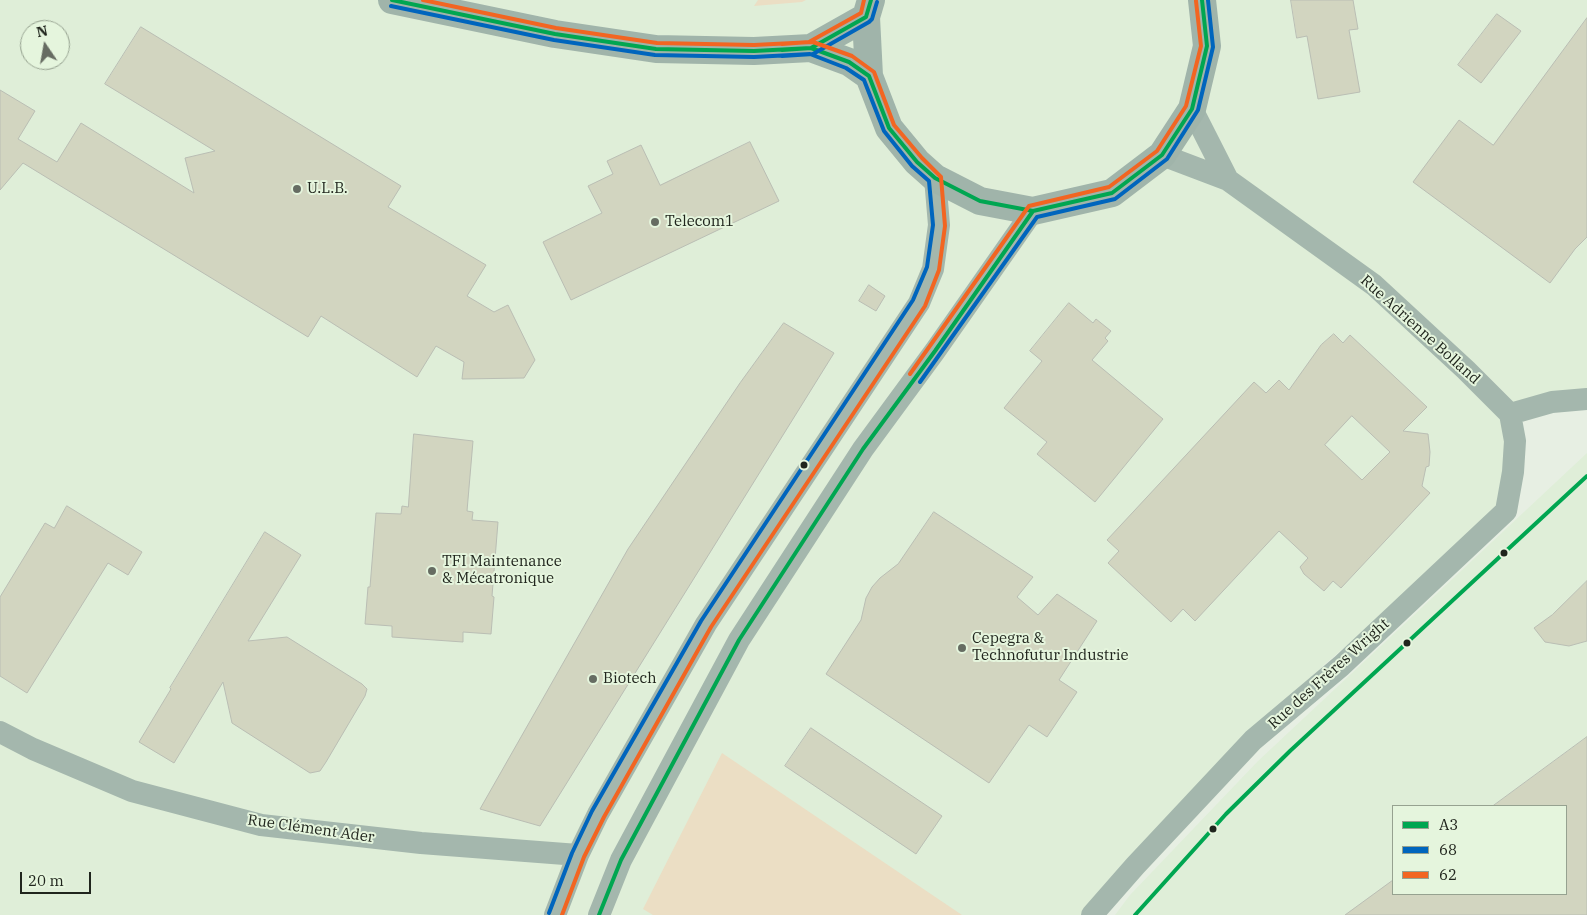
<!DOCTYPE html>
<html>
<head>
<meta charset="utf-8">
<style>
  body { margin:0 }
  #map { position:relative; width:1587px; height:915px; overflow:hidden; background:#e7efe3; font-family:"IBM Plex Serif",serif }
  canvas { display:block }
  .legend { position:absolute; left:1392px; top:805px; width:175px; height:90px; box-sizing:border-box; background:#e5f5dd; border:1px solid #96a290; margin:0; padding:6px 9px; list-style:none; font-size:15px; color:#20251d }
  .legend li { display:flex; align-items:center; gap:10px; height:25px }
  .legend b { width:25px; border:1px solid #96a290 }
  .north { position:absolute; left:20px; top:20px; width:50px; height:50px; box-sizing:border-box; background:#e5f5dd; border:1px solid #96a290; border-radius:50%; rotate:348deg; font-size:14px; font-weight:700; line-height:20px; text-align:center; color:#20251d }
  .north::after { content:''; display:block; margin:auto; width:18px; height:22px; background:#666c62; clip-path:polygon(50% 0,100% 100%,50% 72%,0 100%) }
  .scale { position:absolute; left:20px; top:872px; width:71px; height:22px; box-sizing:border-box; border:2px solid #20251d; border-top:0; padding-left:6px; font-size:15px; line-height:18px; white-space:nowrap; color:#20251d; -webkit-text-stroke:4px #e5f5dd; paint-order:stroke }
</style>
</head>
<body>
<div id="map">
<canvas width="1587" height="915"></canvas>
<ul class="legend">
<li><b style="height:6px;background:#00a651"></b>A3</li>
<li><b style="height:6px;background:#0065bd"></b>68</li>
<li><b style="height:6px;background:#f26522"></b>62</li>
</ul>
<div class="north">N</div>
<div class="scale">20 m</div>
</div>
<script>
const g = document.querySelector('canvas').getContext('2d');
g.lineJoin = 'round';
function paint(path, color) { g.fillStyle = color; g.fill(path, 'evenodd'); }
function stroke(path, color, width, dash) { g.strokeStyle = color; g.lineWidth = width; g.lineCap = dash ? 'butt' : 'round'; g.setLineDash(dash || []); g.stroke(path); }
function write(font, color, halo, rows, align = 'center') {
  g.font = font + ' "IBM Plex Serif",serif'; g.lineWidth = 4; g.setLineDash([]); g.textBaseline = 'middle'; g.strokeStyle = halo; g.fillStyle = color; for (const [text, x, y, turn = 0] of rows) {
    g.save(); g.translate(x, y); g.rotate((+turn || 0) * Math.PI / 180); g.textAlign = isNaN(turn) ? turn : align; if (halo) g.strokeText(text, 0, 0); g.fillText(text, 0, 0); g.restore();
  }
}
paint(new Path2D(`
  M 0,0 L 1587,0 L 1587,399 L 1511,414 L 1506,511 L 1325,664 L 1135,866 L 1092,915 L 0,915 ZM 30,30 L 60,30 L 60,60 L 30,60 Z
  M 1587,453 L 1587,915 L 1115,915 L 1130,895 L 1258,761 ZM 1393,806 L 1566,806 L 1566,894 L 1393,894 Z`), '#dfeed8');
paint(new Path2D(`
  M 758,0 L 806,0 L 802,2 L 754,6 Z
  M 722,753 L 962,915 L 653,915 L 643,909 Z`), '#ebdec4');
const building = new Path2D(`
  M 1291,0 L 1353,0 L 1358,29 L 1349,30 L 1360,92 L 1318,99 L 1307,36 L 1297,38 Z
  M 1497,14 L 1521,31 L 1481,83 L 1458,65 Z
  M 1587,18 L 1587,237 L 1575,249 L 1550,283 L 1413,182 L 1459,120 L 1493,145 Z
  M 141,27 L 401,186 L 388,207 L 486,265 L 467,296 L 494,312 L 508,305 L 535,360 L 524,378 L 462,379 L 464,362 L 436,346 L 417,377 L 321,316 L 308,337 L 23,163 L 0,190 L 0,90 L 35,111 L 18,139 L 57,162 L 81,123 L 194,193 L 185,158 L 215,151 L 105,84 Z
  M 750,142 L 779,201 L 571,300 L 543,242 L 602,213 L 588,186 L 613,174 L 607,161 L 641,145 L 660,185 Z
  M 869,285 L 885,296 L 876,311 L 859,301 Z
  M 1069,303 L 1093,323 L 1096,319 L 1111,331 L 1105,338 L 1108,341 L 1092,360 L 1163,419 L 1095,502 L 1037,454 L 1047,442 L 1004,408 L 1042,361 L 1030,351 Z
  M 784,323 L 834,353 L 540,826 L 480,809 L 628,549 L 740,383 Z
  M 1334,334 L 1343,343 L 1350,335 L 1427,407 L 1403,431 L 1428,434 L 1430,452 L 1429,466 L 1426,467 L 1422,486 L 1430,493 L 1341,588 L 1333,581 L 1324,591 L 1304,574 L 1300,567 L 1308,558 L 1279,531 L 1195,621 L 1183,609 L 1171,622 L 1108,563 L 1119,551 L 1107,540 L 1254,382 L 1266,393 L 1279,380 L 1289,390 L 1321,345 ZM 1352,416 L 1390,452 L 1362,480 L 1325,445 Z
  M 414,434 L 473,441 L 467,511 L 473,512 L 472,520 L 498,522 L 492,596 L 494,597 L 491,634 L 463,632 L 463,642 L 392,637 L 392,626 L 365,624 L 368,587 L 370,587 L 376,513 L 401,514 L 402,506 L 408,507 Z
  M 67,506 L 142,552 L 128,575 L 108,563 L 27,693 L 0,676 L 0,597 L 45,523 L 54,528 Z
  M 934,512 L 1033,577 L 1017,597 L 1038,615 L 1057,594 L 1097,621 L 1059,680 L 1077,692 L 1047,737 L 1029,725 L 989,783 L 826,674 L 861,620 L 866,598 L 872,587 L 880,578 L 898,564 Z
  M 265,532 L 301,555 L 248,641 L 287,637 L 362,684 L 367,689 L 365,696 L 326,762 L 320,771 L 310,773 L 232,723 L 223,682 L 174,763 L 139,742 L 171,689 L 170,688 Z
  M 1587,581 L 1587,641 L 1569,646 L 1545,642 L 1534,628 L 1552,615 Z
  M 811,728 L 942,816 L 916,854 L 785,766 Z
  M 1587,737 L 1587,915 L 1345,915 L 1393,880 L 1393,894 L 1566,894 L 1566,806 L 1493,806 Z`);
paint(building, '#d2d5c0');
stroke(building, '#babeb4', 1);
stroke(new Path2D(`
  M 1192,109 L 1228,180
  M 1162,155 L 1228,180 L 1374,285 L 1466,370 L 1510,414
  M 1510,414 L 1552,402 L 1587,399
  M 0,732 L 33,749 L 132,791 L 261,825 L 421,843 L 578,855
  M 555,915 L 578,855 L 598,814 L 706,624 L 919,303 L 933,269 L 939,225 L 935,178
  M 599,915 L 621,860 L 739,640 L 863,449 L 935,351 L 1033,211
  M 1092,915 L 1135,866 L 1253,740 L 1341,666 L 1506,511 L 1513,472 L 1515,441 L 1510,414`), '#a4b7ad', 22);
stroke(new Path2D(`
  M 392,0 L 555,34 L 656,49 L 754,51 L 811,48 L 849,62 L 869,76
  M 871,0 L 866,17 L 869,76 L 889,128 L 917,162 L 935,178 L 980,201 L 1033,211 L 1112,193 L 1162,155 L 1192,109 L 1207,46 L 1202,0
  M 811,48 L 866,17`), '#a0b4aa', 28);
stroke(new Path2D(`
  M 392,0 L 555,34 L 656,49 L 754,51 L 811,48 L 849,62 L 869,76 L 889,128 L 917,162 L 935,178 L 980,201 L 1033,211 L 1112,193 L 1162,155 L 1192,109 L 1207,46 L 1202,0
  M 782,50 L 811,48 L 866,17 L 871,0
  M 599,915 L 621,860 L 739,640 L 863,449 L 935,351 L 1033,211
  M 1135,915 L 1226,814 L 1290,751 L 1587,476`), '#00a651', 4);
stroke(new Path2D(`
  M 391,6 L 554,40 L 655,55 L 754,57 L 810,54 L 846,68 L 864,80 L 884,131 L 912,166 L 929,181 L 933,225 L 927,267 L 913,300 L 701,621 L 592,811 L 572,853 L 549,913
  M 782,56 L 813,54 L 869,22 L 872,19 L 877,2
  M 920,382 L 1037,217 L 1115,199 L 1167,159 L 1198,110 L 1213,47 L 1208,0`), '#0065bd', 4);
stroke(new Path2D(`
  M 423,0 L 556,28 L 657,43 L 754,45 L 813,42 L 852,56 L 874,72 L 894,125 L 922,158 L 941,177 L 945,226 L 939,270 L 925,306 L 711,627 L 604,817 L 584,857 L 562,915
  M 782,44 L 809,42 L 861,13 L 864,0
  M 910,374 L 1029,206 L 1109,187 L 1157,151 L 1186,106 L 1201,46 L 1196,1`), '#f26522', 4);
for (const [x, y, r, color] of [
  [297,189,5,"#666c62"],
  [655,222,5,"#666c62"],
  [804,465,4.5,"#20251d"],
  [1504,553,4.5,"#20251d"],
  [432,571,5,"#666c62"],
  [1407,643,4.5,"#20251d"],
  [962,648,5,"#666c62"],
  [593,679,5,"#666c62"],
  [1213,829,4.5,"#20251d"]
]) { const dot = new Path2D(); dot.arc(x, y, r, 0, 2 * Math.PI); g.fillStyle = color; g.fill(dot); stroke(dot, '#e5f5dd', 2); }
write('15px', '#20251d', '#e5f5dd', [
  ["U.L.B.",307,189],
  ["Telecom1",665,222],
  ["TFI Maintenance",442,562],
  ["& Mécatronique",442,579],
  ["Cepegra &",972,639],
  ["Technofutur Industrie",972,656],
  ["Biotech",603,679]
], 'left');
write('15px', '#20251d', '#e5f5dd', [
  ["Rue Adrienne Bolland",1420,330,42],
  ["Rue des Frères Wright",1329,674,-42],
  ["Rue Clément Ader",311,829,8]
]);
</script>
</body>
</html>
